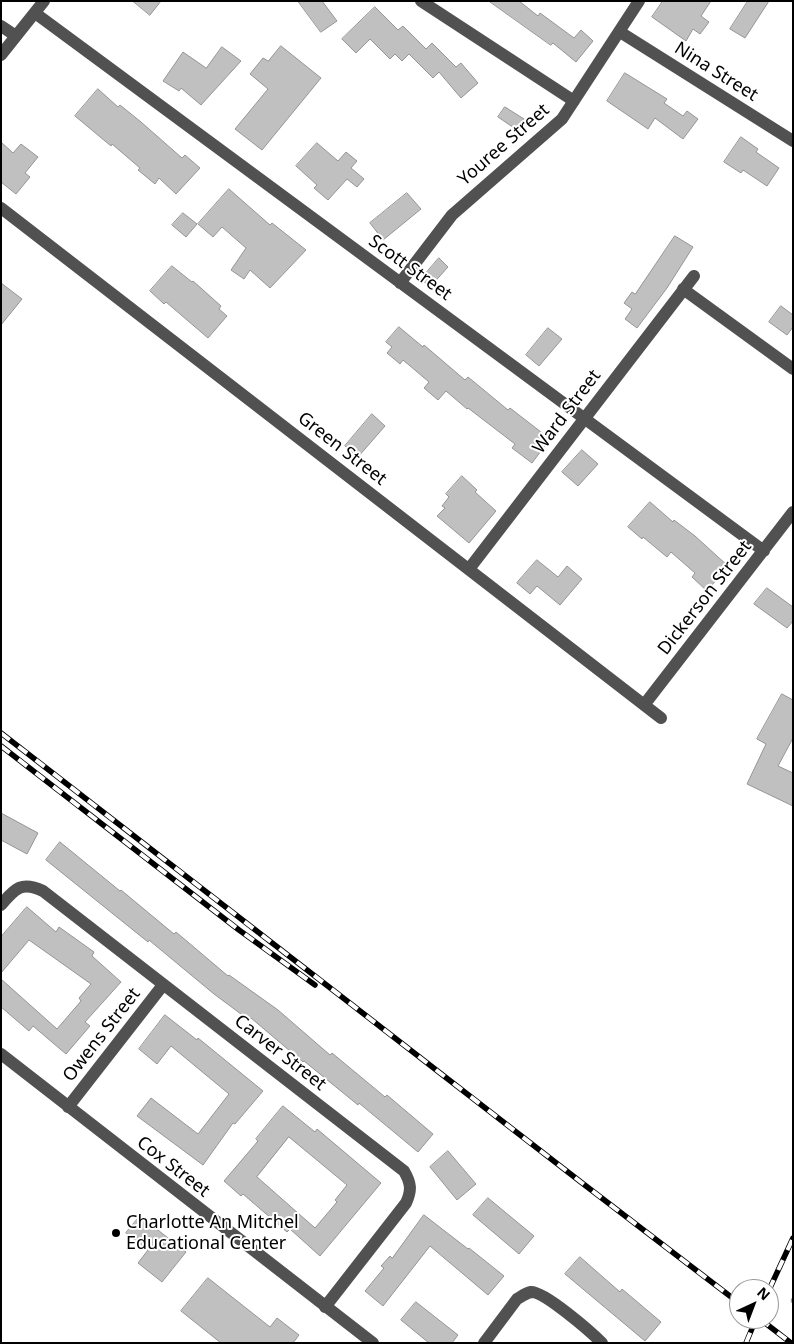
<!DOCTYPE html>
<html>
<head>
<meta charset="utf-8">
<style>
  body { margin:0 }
  #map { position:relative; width:794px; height:1344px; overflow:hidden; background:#fff; font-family:"Noto Sans",sans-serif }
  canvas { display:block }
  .frame { position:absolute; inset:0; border:2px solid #000; pointer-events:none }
  .north { position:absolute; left:729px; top:1279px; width:50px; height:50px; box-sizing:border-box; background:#fff; border:1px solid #999; border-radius:50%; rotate:43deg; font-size:14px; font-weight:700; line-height:20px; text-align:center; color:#000 }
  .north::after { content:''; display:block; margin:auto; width:18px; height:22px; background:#000; clip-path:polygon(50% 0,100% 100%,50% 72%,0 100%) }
</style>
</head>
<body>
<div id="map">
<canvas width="794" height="1344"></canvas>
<div class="frame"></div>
<div class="north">N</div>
</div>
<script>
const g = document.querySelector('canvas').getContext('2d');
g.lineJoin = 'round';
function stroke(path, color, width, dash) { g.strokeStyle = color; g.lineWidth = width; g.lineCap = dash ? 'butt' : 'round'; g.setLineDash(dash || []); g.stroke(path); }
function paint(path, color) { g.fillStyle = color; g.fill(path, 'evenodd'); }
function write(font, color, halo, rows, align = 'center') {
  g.font = font + ' "Noto Sans",sans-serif'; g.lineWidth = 4; g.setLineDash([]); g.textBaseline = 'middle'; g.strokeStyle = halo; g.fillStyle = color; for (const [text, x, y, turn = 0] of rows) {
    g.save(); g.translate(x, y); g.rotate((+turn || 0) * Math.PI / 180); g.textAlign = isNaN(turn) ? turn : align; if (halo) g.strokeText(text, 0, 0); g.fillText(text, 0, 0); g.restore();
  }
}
stroke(new Path2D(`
  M 793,1301 L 793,1300`), '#9f9f9f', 4.5);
const building = new Path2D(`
  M 133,1 L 161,1 L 150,15 Z
  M 298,1 L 322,1 L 337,21 L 321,32 Z
  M 489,1 L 519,1 L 538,16 L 540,13 L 574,38 L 581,30 L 593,41 L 576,62 L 553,43 L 551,45 Z
  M 663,1 L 711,1 L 701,16 L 709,22 L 700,34 L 693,29 L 686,41 L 652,17 Z
  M 748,1 L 769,1 L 745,38 L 730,29 Z
  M 375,7 L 398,30 L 403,26 L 426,49 L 432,43 L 456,67 L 461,63 L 478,83 L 461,98 L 439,72 L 433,78 L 409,54 L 402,61 L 395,54 L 390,59 L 370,39 L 356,53 L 342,39 Z
  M 281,46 L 321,78 L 262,150 L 235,129 L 268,89 L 250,74 L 263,58 L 268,61 Z
  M 222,47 L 241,61 L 201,105 L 181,88 L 179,91 L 163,81 L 183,52 L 206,68 Z
  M 625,73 L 667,99 L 664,103 L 683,116 L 687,111 L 698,119 L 683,139 L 655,118 L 648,129 L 607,101 Z
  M 98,89 L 118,107 L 120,105 L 141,122 L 182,158 L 185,155 L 200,168 L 176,194 L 159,178 L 155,184 L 138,170 L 140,168 L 112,144 L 111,146 L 75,116 Z
  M 505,107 L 524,119 L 517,130 L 498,117 Z
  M 741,137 L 758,149 L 756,152 L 779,168 L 767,186 L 743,170 L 741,173 L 724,162 Z
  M 1,142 L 13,153 L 21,144 L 38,157 L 25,173 L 30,177 L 16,194 L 1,182 Z
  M 317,143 L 338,161 L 346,152 L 357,161 L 351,168 L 364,179 L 357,187 L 347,179 L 328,200 L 314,188 L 317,185 L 296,166 Z
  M 229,189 L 270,225 L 272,223 L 306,250 L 270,288 L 250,270 L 244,279 L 231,270 L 246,248 L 222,227 L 213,237 L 198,224 Z
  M 407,193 L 421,209 L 383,240 L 370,223 Z
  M 183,213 L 197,224 L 186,237 L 172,225 Z
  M 675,236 L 693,247 L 667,288 L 637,328 L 625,319 L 632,309 L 624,303 L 632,292 L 635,294 Z
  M 439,258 L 448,267 L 430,287 L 421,279 Z
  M 172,266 L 192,282 L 193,281 L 221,306 L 219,309 L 227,316 L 208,338 L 166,302 L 164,304 L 150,291 Z
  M 1,283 L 22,299 L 1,325 Z
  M 781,306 L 793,315 L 793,327 L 787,335 L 769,322 Z
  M 399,327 L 423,347 L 424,345 L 465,380 L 468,377 L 508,410 L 510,408 L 550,439 L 532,463 L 512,448 L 515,444 L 468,408 L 467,409 L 446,391 L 438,400 L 424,388 L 429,382 L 403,360 L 400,364 L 387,353 L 392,347 L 386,342 Z
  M 548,328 L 562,339 L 539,366 L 526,355 Z
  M 372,414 L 385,426 L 358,457 L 345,446 Z
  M 582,450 L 598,464 L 578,486 L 562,472 Z
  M 462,476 L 477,490 L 475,492 L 496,511 L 469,543 L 437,516 L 445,508 L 442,506 L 449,497 L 446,494 Z
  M 650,502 L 673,522 L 674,520 L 695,536 L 728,566 L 707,591 L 692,577 L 695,573 L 671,552 L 667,557 L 643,537 L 642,539 L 628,527 Z
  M 537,560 L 558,577 L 567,566 L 582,579 L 560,605 L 537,586 L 530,594 L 517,583 Z
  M 767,588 L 793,607 L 793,621 L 787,628 L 754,604 Z
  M 782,694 L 793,700 L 793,738 L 778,766 L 793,773 L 793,806 L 747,784 L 766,744 L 757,739 Z
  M 1,813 L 38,833 L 27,854 L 1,840 Z
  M 60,842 L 120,891 L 121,890 L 174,934 L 176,932 L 228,976 L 229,975 L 278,1010 L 330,1055 L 332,1053 L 385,1097 L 387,1095 L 433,1134 L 418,1152 L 359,1103 L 358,1105 L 304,1061 L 303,1062 L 251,1018 L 249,1020 L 214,994 L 149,940 L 148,942 L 46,860 Z
  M 27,907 L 56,932 L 59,927 L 94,952 L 92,956 L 121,982 L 85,1022 L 90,1026 L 66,1054 L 33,1026 L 29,1031 L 1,1007 L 1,979 L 57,1029 L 81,1001 L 79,998 L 91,984 L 29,940 L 1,973 L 1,937 Z
  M 165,1015 L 197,1040 L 198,1038 L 263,1091 L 235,1124 L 233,1123 L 203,1165 L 137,1116 L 151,1098 L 198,1134 L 229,1094 L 171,1046 L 157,1064 L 139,1049 Z
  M 283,1106 L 315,1132 L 317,1129 L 381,1183 L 320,1256 L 290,1229 L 287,1232 L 243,1194 L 241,1196 L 224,1181 L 258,1141 L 256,1139 ZM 289,1137 L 347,1185 L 335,1200 L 337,1202 L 315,1228 L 257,1177 Z
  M 448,1151 L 476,1184 L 457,1200 L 430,1167 Z
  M 488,1198 L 534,1236 L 519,1254 L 473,1215 Z
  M 424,1215 L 468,1249 L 469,1248 L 504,1276 L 488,1295 L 430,1246 L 383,1306 L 365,1291 L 384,1268 L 381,1266 L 390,1256 L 392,1258 Z
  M 140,1216 L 186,1252 L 162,1282 L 138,1263 L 148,1250 L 126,1233 Z
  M 580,1257 L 620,1292 L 622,1289 L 661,1322 L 645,1341 L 565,1274 Z
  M 208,1278 L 270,1327 L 277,1318 L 299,1335 L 293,1343 L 221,1343 L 181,1311 Z
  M 416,1302 L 458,1335 L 452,1343 L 429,1343 L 401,1320 Z`);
paint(building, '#c0c0c0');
stroke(building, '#959595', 1);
stroke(new Path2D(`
  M 421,1 L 574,101
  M 35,13 L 764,551
  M 1,26 L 16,36
  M 620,32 L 793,141
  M 1,55 L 44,1
  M 1,208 L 661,718
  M 400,283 L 452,215 L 562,119 L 639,1
  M 683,289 L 793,369
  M 469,569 L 694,276
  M 644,705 L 793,512
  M 1,905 C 15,888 22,881 43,891 L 404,1171 C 411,1183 412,1190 406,1203 L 325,1307
  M 1,1054 L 373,1343
  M 68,1107 L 163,985
  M 484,1343 L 517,1299 C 522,1296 526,1293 531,1292 C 544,1291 591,1332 602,1343`), '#515151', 12);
const rail = new Path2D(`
  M 1,733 L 586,1186 L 739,1303
  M 1,746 L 239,930 L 315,985
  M 769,1290 L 793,1238
  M 760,1319 L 791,1343
  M 746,1343 L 756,1319`);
stroke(rail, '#000', 5.5);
stroke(rail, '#fff', 4, [11]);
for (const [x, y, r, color] of [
  [116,1233,5,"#000"]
]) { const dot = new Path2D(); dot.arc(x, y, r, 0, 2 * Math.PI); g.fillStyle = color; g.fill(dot); stroke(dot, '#fff', 2); }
write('18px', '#000', '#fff', [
  ["Nina Street",716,72,32],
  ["Youree Street",504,145,-41],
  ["Scott Street",410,268,36],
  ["Ward Street",567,412,-53],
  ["Green Street",342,449,38],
  ["Dickerson Street",705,598,-52],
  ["Owens Street",102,1035,-52],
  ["Carver Street",280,1053,38],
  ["Cox Street",173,1167,38]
]);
write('18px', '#000', '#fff', [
  ["Charlotte An Mitchel",126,1223],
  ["Educational Center",126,1244]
], 'left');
</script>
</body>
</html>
